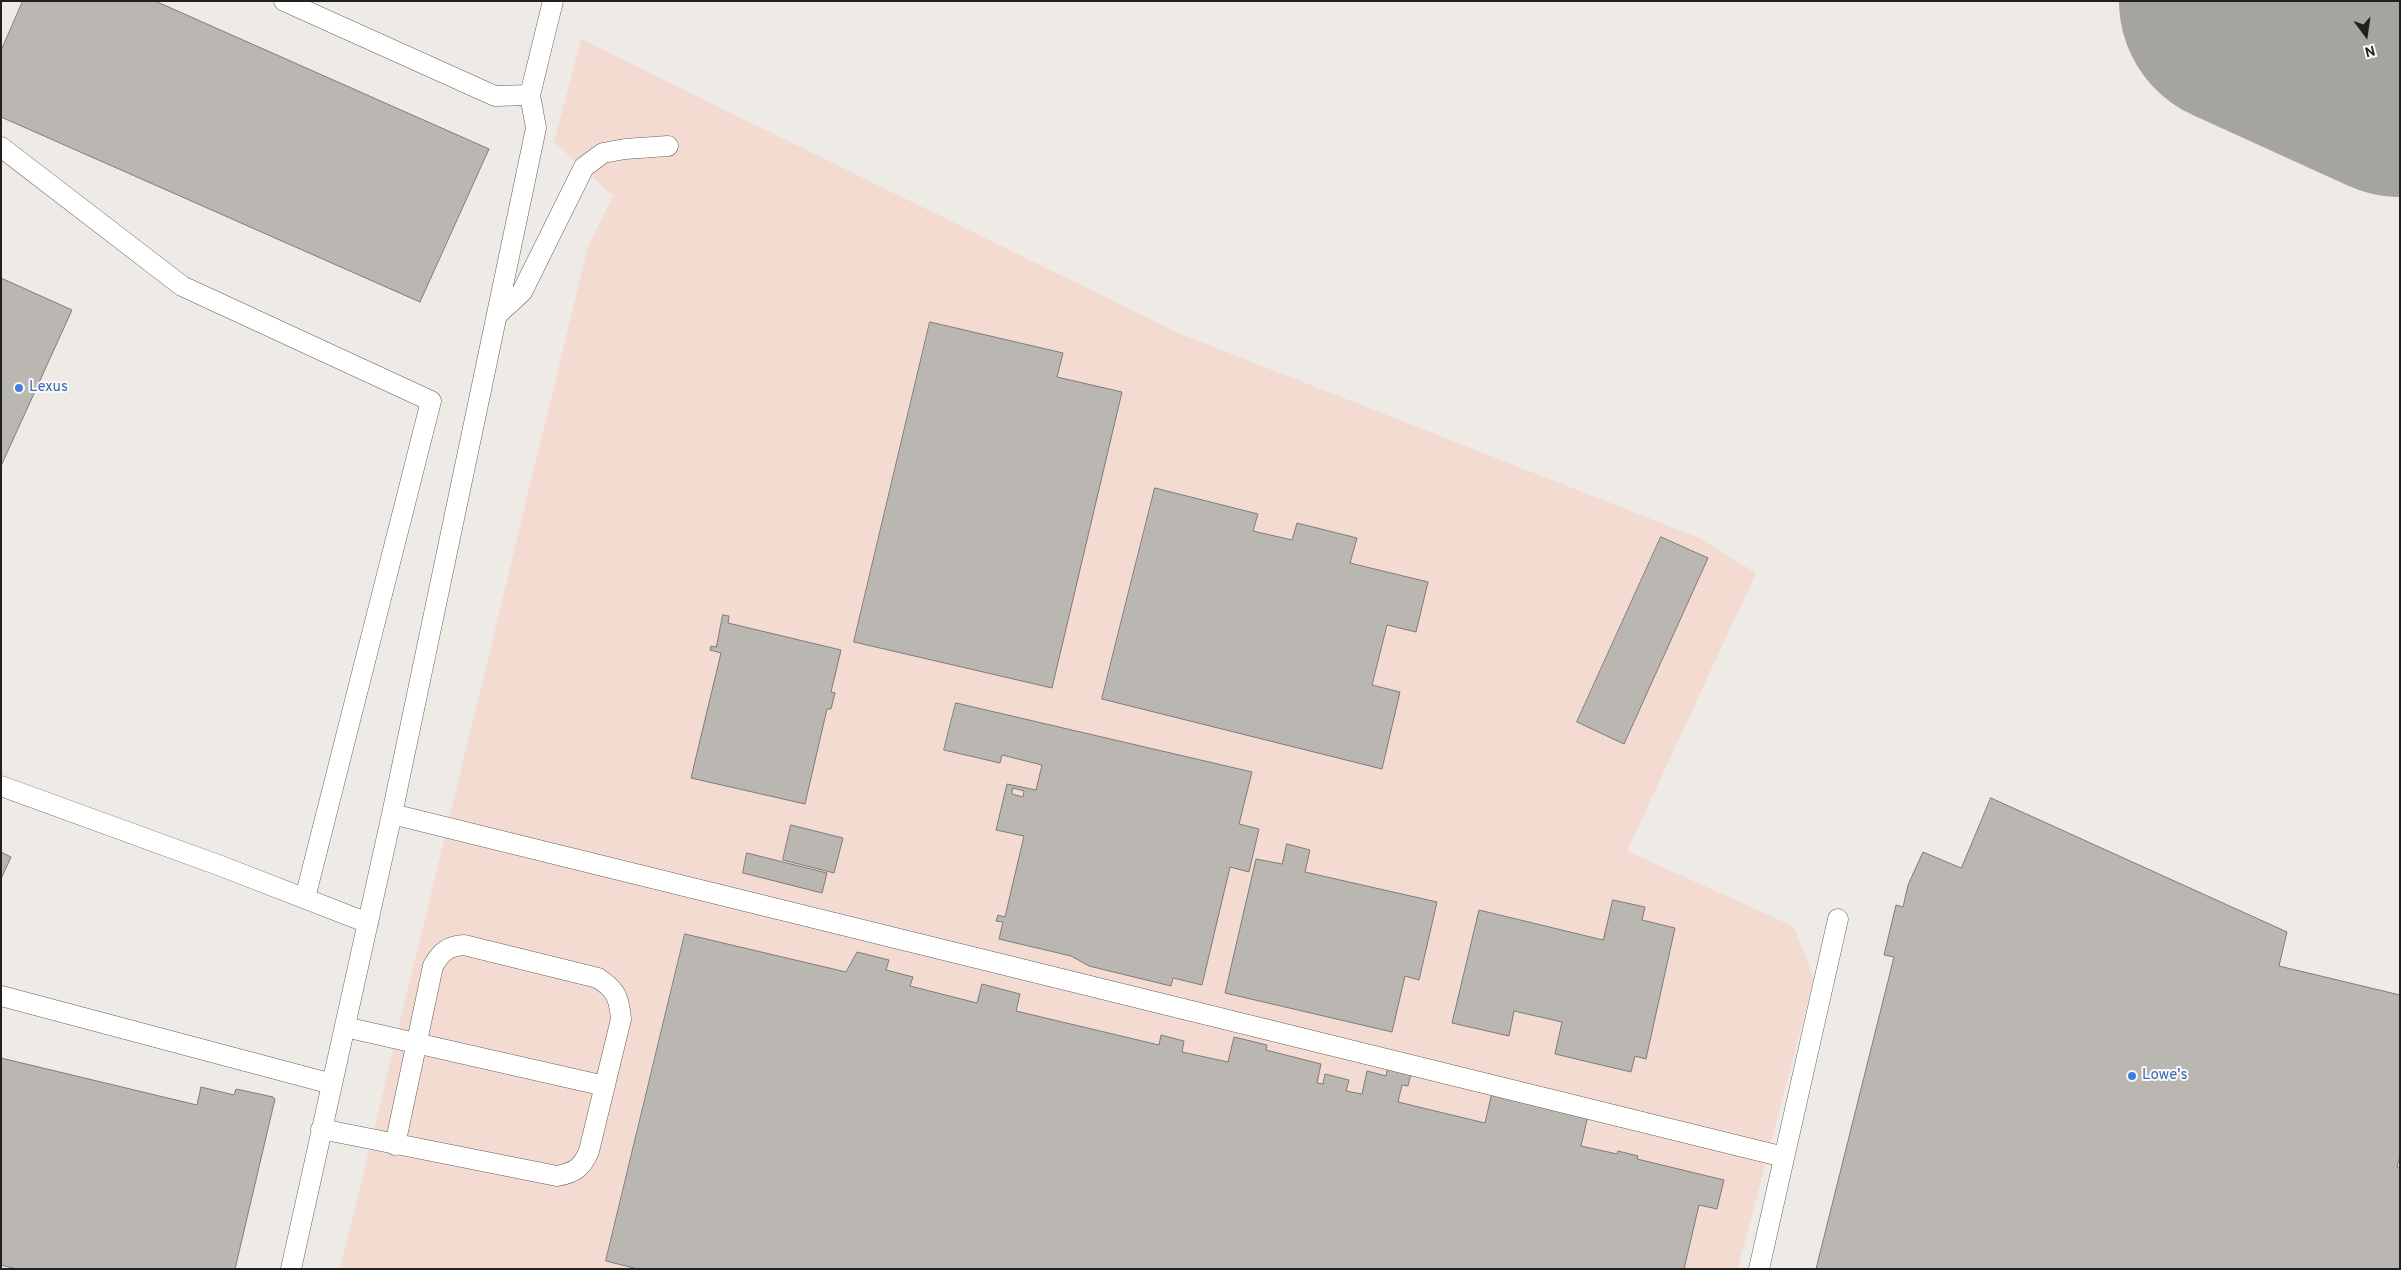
<!DOCTYPE html>
<html>
<head>
<meta charset="utf-8">
<style>
  body { margin:0 }
  #map { position:relative; width:2401px; height:1270px; overflow:hidden; background:#eeeae6; font-family:Overpass,sans-serif }
  canvas { display:block }
  .frame { position:absolute; inset:0; border:2px solid #21201e; pointer-events:none }
  .north { position:absolute; left:2341px; top:10px; width:50px; height:50px; -webkit-text-stroke:4px #fcf8f3; paint-order:stroke; rotate:166deg; font-size:14px; font-weight:700; line-height:20px; text-align:center; color:#21201e }
  .north::after { content:''; display:block; margin:auto; width:18px; height:22px; background:#21201e; clip-path:polygon(50% 0,100% 100%,50% 72%,0 100%) }
</style>
</head>
<body>
<div id="map">
<canvas width="2401" height="1270"></canvas>
<div class="frame"></div>
<div class="north">N</div>
</div>
<script>
const g = document.querySelector('canvas').getContext('2d');
g.lineJoin = 'round';
function paint(path, color) { g.fillStyle = color; g.fill(path, 'evenodd'); }
function stroke(path, color, width, dash) { g.strokeStyle = color; g.lineWidth = width; g.lineCap = dash ? 'butt' : 'round'; g.setLineDash(dash || []); g.stroke(path); }
function write(font, color, halo, rows, align = 'center') {
  g.font = font + ' Overpass,sans-serif'; g.lineWidth = 4; g.setLineDash([]); g.textBaseline = 'middle'; g.strokeStyle = halo; g.fillStyle = color; for (const [text, x, y, turn = 0] of rows) {
    g.save(); g.translate(x, y); g.rotate((+turn || 0) * Math.PI / 180); g.textAlign = isNaN(turn) ? turn : align; if (halo) g.strokeText(text, 0, 0); g.fillText(text, 0, 0); g.restore();
  }
}
paint(new Path2D(`
  M 581,39 L 1176,332 L 1699,538 L 1756,573 L 1627,851 L 1793,926 L 1814,978 L 1738,1269 L 340,1269 L 588,246 L 613,196 L 554,142 Z`), '#f4dbd2');
stroke(new Path2D(`
  M 2244,1 L 2400,72`), '#a6a4a0', 250);
const building = new Path2D(`
  M 23,1 L 155,1 L 489,149 L 420,302 L 1,117 L 1,51 Z
  M 1,278 L 72,310 L 1,466 Z
  M 930,322 L 1063,353 L 1057,377 L 1122,392 L 1052,688 L 854,642 Z
  M 1155,488 L 1258,514 L 1253,531 L 1292,540 L 1297,523 L 1357,538 L 1350,563 L 1428,582 L 1416,632 L 1387,625 L 1372,685 L 1400,692 L 1382,769 L 1102,699 Z
  M 1661,537 L 1708,558 L 1624,744 L 1577,722 Z
  M 723,615 L 729,616 L 728,623 L 841,650 L 831,692 L 835,693 L 831,709 L 827,709 L 805,804 L 691,778 L 721,653 L 710,650 L 711,646 L 716,647 Z
  M 956,703 L 1252,772 L 1239,824 L 1259,829 L 1249,872 L 1230,867 L 1202,985 L 1173,978 L 1171,986 L 1089,966 L 1071,956 L 999,939 L 1003,922 L 996,921 L 998,915 L 1005,917 L 1024,836 L 996,830 L 1007,784 L 1036,790 L 1042,765 L 1002,755 L 1000,763 L 944,750 ZM 1013,788 L 1024,791 L 1023,797 L 1012,794 Z
  M 1991,798 L 2287,932 L 2279,966 L 2400,995 L 2400,1156 L 2397,1167 L 2400,1168 L 2400,1269 L 1816,1269 L 1894,957 L 1884,955 L 1896,905 L 1903,907 L 1908,885 L 1923,852 L 1961,868 Z
  M 791,825 L 843,838 L 834,873 L 783,860 Z
  M 1287,844 L 1310,850 L 1305,872 L 1437,902 L 1419,980 L 1405,976 L 1392,1032 L 1225,993 L 1256,859 L 1282,864 Z
  M 1,852 L 11,857 L 1,879 Z
  M 747,853 L 827,873 L 822,893 L 743,873 Z
  M 1613,900 L 1645,907 L 1642,920 L 1675,928 L 1646,1059 L 1635,1056 L 1631,1072 L 1555,1054 L 1562,1022 L 1514,1011 L 1509,1036 L 1452,1023 L 1479,910 L 1603,940 Z
  M 685,934 L 846,972 L 857,952 L 889,960 L 886,970 L 913,977 L 910,986 L 977,1003 L 982,984 L 1020,994 L 1016,1011 L 1159,1045 L 1161,1035 L 1184,1041 L 1182,1052 L 1228,1062 L 1234,1037 L 1267,1045 L 1266,1050 L 1321,1064 L 1317,1083 L 1323,1084 L 1325,1074 L 1349,1080 L 1346,1091 L 1362,1094 L 1367,1071 L 1386,1076 L 1388,1066 L 1411,1074 L 1408,1086 L 1402,1085 L 1398,1102 L 1485,1123 L 1493,1088 L 1589,1111 L 1581,1146 L 1617,1154 L 1618,1151 L 1638,1156 L 1637,1159 L 1724,1180 L 1717,1209 L 1699,1205 L 1684,1269 L 638,1269 L 606,1261 Z
  M 1,1058 L 197,1105 L 201,1087 L 234,1095 L 236,1089 L 273,1097 L 275,1099 L 235,1269 L 16,1269 L 1,1265 Z`);
paint(building, '#bab6b2');
stroke(building, '#7f7c78', 1);
const lane = new Path2D(`
  M 284,1 L 495,96 L 530,95
  M 1,147 L 182,286 L 431,401 L 305,898
  M 497,315 L 522,292 L 584,167 L 603,153 L 625,149 L 668,146
  M 1,786 L 221,866 L 368,923
  M 392,814 L 1784,1157
  M 1,996 L 332,1084
  M 345,1027 L 605,1086
  M 321,1129 L 557,1176 C 574,1173 582,1168 589,1151 L 621,1019 C 619,997 616,990 598,978 L 464,945 C 448,946 441,952 433,966 L 395,1145
  M 291,1269 L 392,814 L 536,128 L 530,95 L 553,1
  M 1759,1269 L 1838,919`);
stroke(lane, '#64615d', 21);
stroke(lane, '#fff', 20);
for (const [x, y, r, color] of [
  [19,388,5,"#3f7fe0"],
  [2132,1076,5,"#3f7fe0"]
]) { const dot = new Path2D(); dot.arc(x, y, r, 0, 2 * Math.PI); g.fillStyle = color; g.fill(dot); stroke(dot, '#fcf8f3', 2); }
write('15px', '#366cbe', '#fcf8f3', [
  ["Lexus",29,388],
  ["Lowe's",2142,1076]
], 'left');
</script>
</body>
</html>
